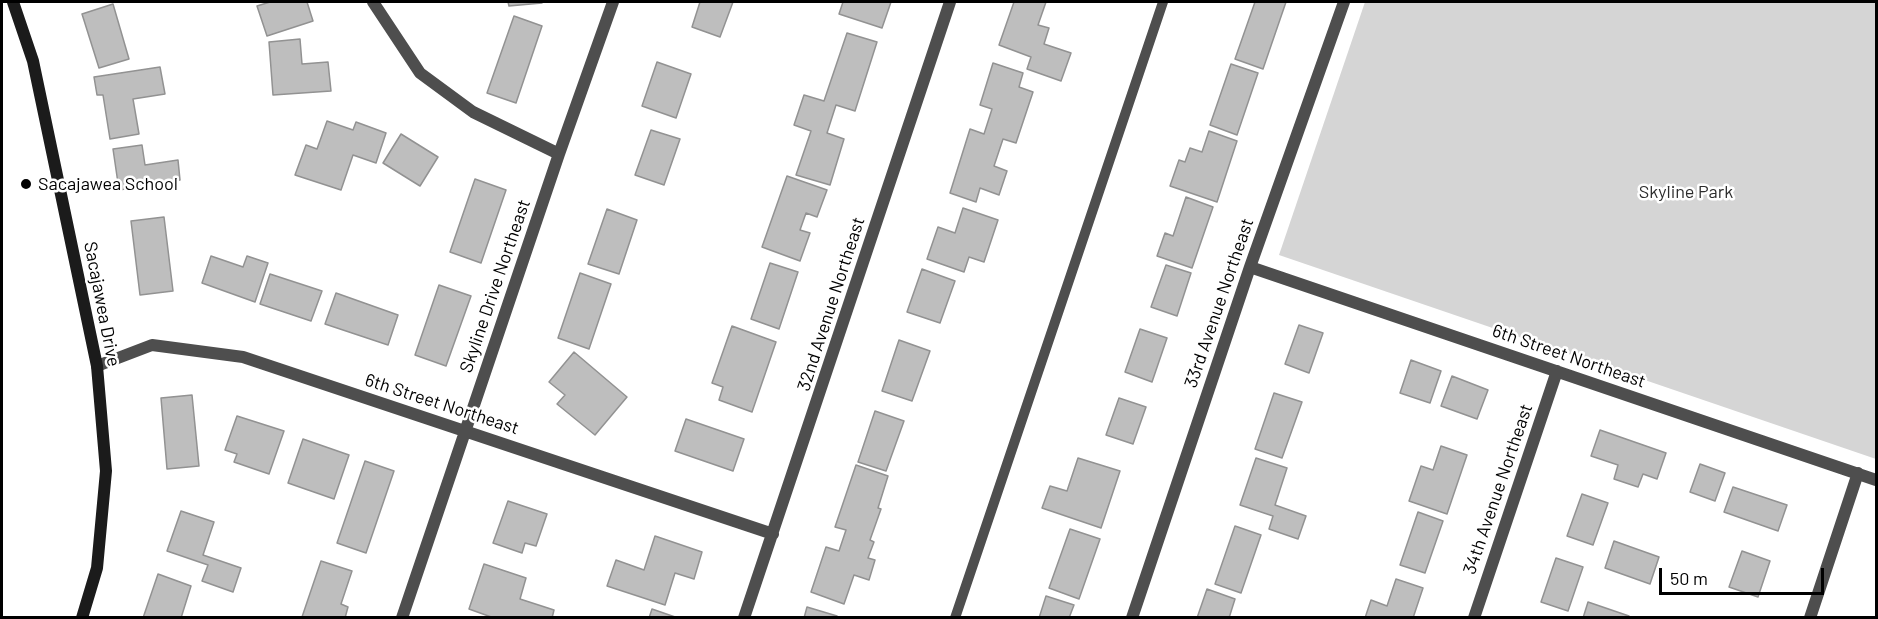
<!DOCTYPE html>
<html>
<head>
<meta charset="utf-8">
<style>
  body { margin:0 }
  #map { position:relative; width:1878px; height:619px; overflow:hidden; background:#fff; font-family:Barlow,sans-serif }
  canvas { display:block }
  .frame { position:absolute; inset:0; border:3px solid #000; pointer-events:none }
  .scale { position:absolute; left:1659px; top:568px; width:165px; height:27px; box-sizing:border-box; border:3px solid #000; border-top:0; padding-left:8px; font-size:18px; line-height:21px; white-space:nowrap; color:#000; -webkit-text-stroke:4px #fff; paint-order:stroke }
</style>
</head>
<body>
<div id="map">
<canvas width="1878" height="619"></canvas>
<div class="frame"></div>
<div class="scale">50 m</div>
</div>
<script>
const g = document.querySelector('canvas').getContext('2d');
g.lineJoin = 'round';
function paint(path, color) { g.fillStyle = color; g.fill(path, 'evenodd'); }
function stroke(path, color, width, dash) { g.strokeStyle = color; g.lineWidth = width; g.lineCap = dash ? 'butt' : 'round'; g.setLineDash(dash || []); g.stroke(path); }
function write(font, color, halo, rows, align = 'center') {
  g.font = font + ' Barlow,sans-serif'; g.lineWidth = 5; g.setLineDash([]); g.textBaseline = 'middle'; g.strokeStyle = halo; g.fillStyle = color; for (const [text, x, y, turn = 0] of rows) {
    g.save(); g.translate(x, y); g.rotate((+turn || 0) * Math.PI / 180); g.textAlign = isNaN(turn) ? turn : align; if (halo) g.strokeText(text, 0, 0); g.fillText(text, 0, 0); g.restore();
  }
}
paint(new Path2D(`
  M 1365,2 L 1876,2 L 1876,459 L 1279,255 Z`), '#d5d5d5');
const building = new Path2D(`
  M 270,2 L 307,2 L 313,21 L 267,36 L 257,6 Z
  M 508,2 L 542,2 L 542,3 L 509,6 Z
  M 700,2 L 733,2 L 720,37 L 692,27 Z
  M 843,2 L 891,2 L 882,28 L 839,14 Z
  M 1014,2 L 1046,2 L 1038,25 L 1049,28 L 1044,44 L 1071,53 L 1061,81 L 1027,69 L 1031,57 L 999,45 Z
  M 1255,2 L 1286,2 L 1263,69 L 1235,59 Z
  M 113,4 L 129,59 L 99,68 L 82,14 Z
  M 514,16 L 542,26 L 516,103 L 487,93 Z
  M 847,33 L 877,42 L 855,111 L 836,105 L 827,133 L 844,139 L 830,185 L 796,175 L 811,131 L 794,125 L 804,95 L 824,101 Z
  M 300,39 L 302,64 L 328,62 L 331,91 L 273,95 L 269,42 Z
  M 657,62 L 691,74 L 676,118 L 642,106 Z
  M 993,63 L 1023,73 L 1019,87 L 1033,92 L 1016,143 L 1003,139 L 994,166 L 1007,171 L 999,195 L 980,188 L 976,202 L 950,193 L 970,129 L 984,134 L 992,109 L 980,105 Z
  M 1231,64 L 1258,73 L 1237,135 L 1210,125 Z
  M 160,67 L 165,94 L 133,99 L 139,134 L 110,139 L 103,95 L 97,95 L 94,77 Z
  M 327,121 L 353,130 L 356,122 L 386,133 L 376,163 L 353,155 L 341,190 L 295,175 L 306,145 L 317,149 Z
  M 651,130 L 680,139 L 664,185 L 635,175 Z
  M 1209,131 L 1237,141 L 1217,202 L 1170,186 L 1179,160 L 1185,162 L 1190,148 L 1202,152 Z
  M 401,134 L 438,157 L 420,186 L 383,163 Z
  M 142,145 L 145,165 L 178,160 L 180,180 L 119,190 L 113,149 Z
  M 787,176 L 827,190 L 817,217 L 806,213 L 800,230 L 810,233 L 800,261 L 762,247 Z
  M 475,179 L 506,190 L 481,263 L 450,252 Z
  M 1186,197 L 1213,207 L 1192,268 L 1157,256 L 1165,233 L 1173,236 Z
  M 963,208 L 998,220 L 984,262 L 969,257 L 964,272 L 927,259 L 938,227 L 955,233 Z
  M 607,209 L 637,220 L 619,274 L 588,264 Z
  M 164,217 L 173,291 L 140,295 L 131,221 Z
  M 211,256 L 243,267 L 247,256 L 268,263 L 255,302 L 202,283 Z
  M 770,263 L 798,272 L 779,329 L 751,319 Z
  M 1166,265 L 1191,273 L 1177,316 L 1151,307 Z
  M 922,269 L 955,281 L 940,323 L 907,312 Z
  M 580,273 L 611,284 L 589,349 L 558,338 Z
  M 270,274 L 322,291 L 311,321 L 260,304 Z
  M 439,285 L 471,296 L 446,366 L 415,355 Z
  M 336,293 L 398,315 L 388,345 L 325,324 Z
  M 1299,325 L 1323,333 L 1309,373 L 1285,364 Z
  M 732,326 L 776,342 L 752,412 L 719,400 L 723,387 L 712,383 Z
  M 1140,329 L 1167,338 L 1152,382 L 1125,372 Z
  M 899,340 L 930,351 L 912,401 L 882,391 Z
  M 574,352 L 627,397 L 595,435 L 557,404 L 565,395 L 549,382 Z
  M 1411,360 L 1441,371 L 1430,403 L 1400,393 Z
  M 1452,376 L 1488,390 L 1477,419 L 1441,406 Z
  M 1274,393 L 1302,402 L 1282,458 L 1255,449 Z
  M 192,395 L 199,466 L 167,469 L 161,398 Z
  M 1119,398 L 1146,407 L 1133,444 L 1106,435 Z
  M 875,411 L 904,421 L 886,471 L 858,462 Z
  M 237,416 L 284,431 L 269,474 L 234,462 L 237,454 L 225,450 Z
  M 686,419 L 744,439 L 733,471 L 675,451 Z
  M 1600,430 L 1666,453 L 1657,479 L 1643,474 L 1638,487 L 1614,479 L 1618,465 L 1591,456 Z
  M 303,439 L 349,455 L 334,499 L 288,483 Z
  M 1441,446 L 1467,455 L 1447,514 L 1409,501 L 1421,466 L 1433,470 Z
  M 1078,458 L 1120,471 L 1101,528 L 1042,508 L 1050,486 L 1067,491 Z
  M 1256,458 L 1287,468 L 1275,505 L 1306,516 L 1298,539 L 1269,529 L 1273,516 L 1240,505 Z
  M 365,461 L 394,471 L 366,553 L 337,543 Z
  M 1700,464 L 1725,473 L 1715,501 L 1690,492 Z
  M 856,465 L 888,476 L 878,508 L 881,509 L 870,540 L 874,542 L 868,558 L 875,560 L 869,580 L 854,575 L 844,604 L 811,592 L 826,547 L 839,551 L 846,530 L 835,527 Z
  M 1733,487 L 1787,505 L 1778,531 L 1724,512 Z
  M 1582,494 L 1608,503 L 1593,545 L 1567,536 Z
  M 508,501 L 547,514 L 536,546 L 525,543 L 522,553 L 493,543 Z
  M 181,511 L 214,522 L 203,555 L 241,568 L 233,592 L 202,581 L 208,565 L 167,551 Z
  M 1418,512 L 1443,521 L 1425,573 L 1400,565 Z
  M 1235,526 L 1261,535 L 1241,593 L 1215,584 Z
  M 1070,529 L 1100,539 L 1079,599 L 1049,588 Z
  M 655,536 L 702,552 L 694,579 L 675,573 L 665,605 L 607,586 L 616,560 L 644,570 Z
  M 1614,541 L 1659,557 L 1650,584 L 1605,568 Z
  M 1742,551 L 1770,561 L 1758,597 L 1729,587 Z
  M 1556,558 L 1583,567 L 1568,611 L 1541,602 Z
  M 321,561 L 352,571 L 341,604 L 348,607 L 345,618 L 302,617 Z
  M 484,564 L 526,578 L 520,599 L 554,610 L 552,618 L 494,618 L 469,609 Z
  M 158,574 L 191,586 L 181,618 L 143,618 Z
  M 1396,579 L 1423,588 L 1413,618 L 1365,618 L 1371,600 L 1387,606 Z
  M 1207,589 L 1235,599 L 1229,618 L 1197,618 Z
  M 1046,596 L 1074,605 L 1069,618 L 1039,618 Z
  M 1588,602 L 1629,616 L 1629,618 L 1583,618 Z
  M 807,607 L 837,616 L 836,618 L 804,618 Z
  M 652,609 L 678,618 L 649,618 Z`);
paint(building, '#bebebe');
stroke(building, '#929292', 1.5);
stroke(new Path2D(`
  M 955,618 L 1163,2`), '#4e4e4e', 10);
stroke(new Path2D(`
  M 373,2 L 420,73 L 473,112 L 559,154
  M 1250,267 L 1876,480
  M 97,366 L 152,345 L 243,357 L 773,534
  M 402,618 L 559,154 L 613,2
  M 744,618 L 950,2
  M 1132,618 L 1250,267 L 1344,2
  M 1474,618 L 1557,371
  M 1810,618 L 1858,473`), '#4e4e4e', 12);
stroke(new Path2D(`
  M 13,2 L 33,61 L 97,366 L 106,471 L 97,568 L 82,618`), '#1b1b1b', 12);
for (const [x, y, r, color] of [
  [26,184,6,"#000"]
]) { const dot = new Path2D(); dot.arc(x, y, r, 0, 2 * Math.PI); g.fillStyle = color; g.fill(dot); stroke(dot, '#fff', 2); }
write('18px', '#000', '#fff', [
  ["Sacajawea School",38,184]
], 'left');
write('18px', '#2c2c2c', '#fff', [
  ["Skyline Park",1686,192]
]);
write('18px', '#000', '#fff', [
  ["Skyline Drive Northeast",495,286,-71],
  ["33rd Avenue Northeast",1219,303,-71],
  ["Sacajawea Drive",102,304,79],
  ["32nd Avenue Northeast",831,304,-72],
  ["6th Street Northeast",1569,356,19],
  ["6th Street Northeast",442,404,18],
  ["34th Avenue Northeast",1498,489,-71]
]);
</script>
</body>
</html>
